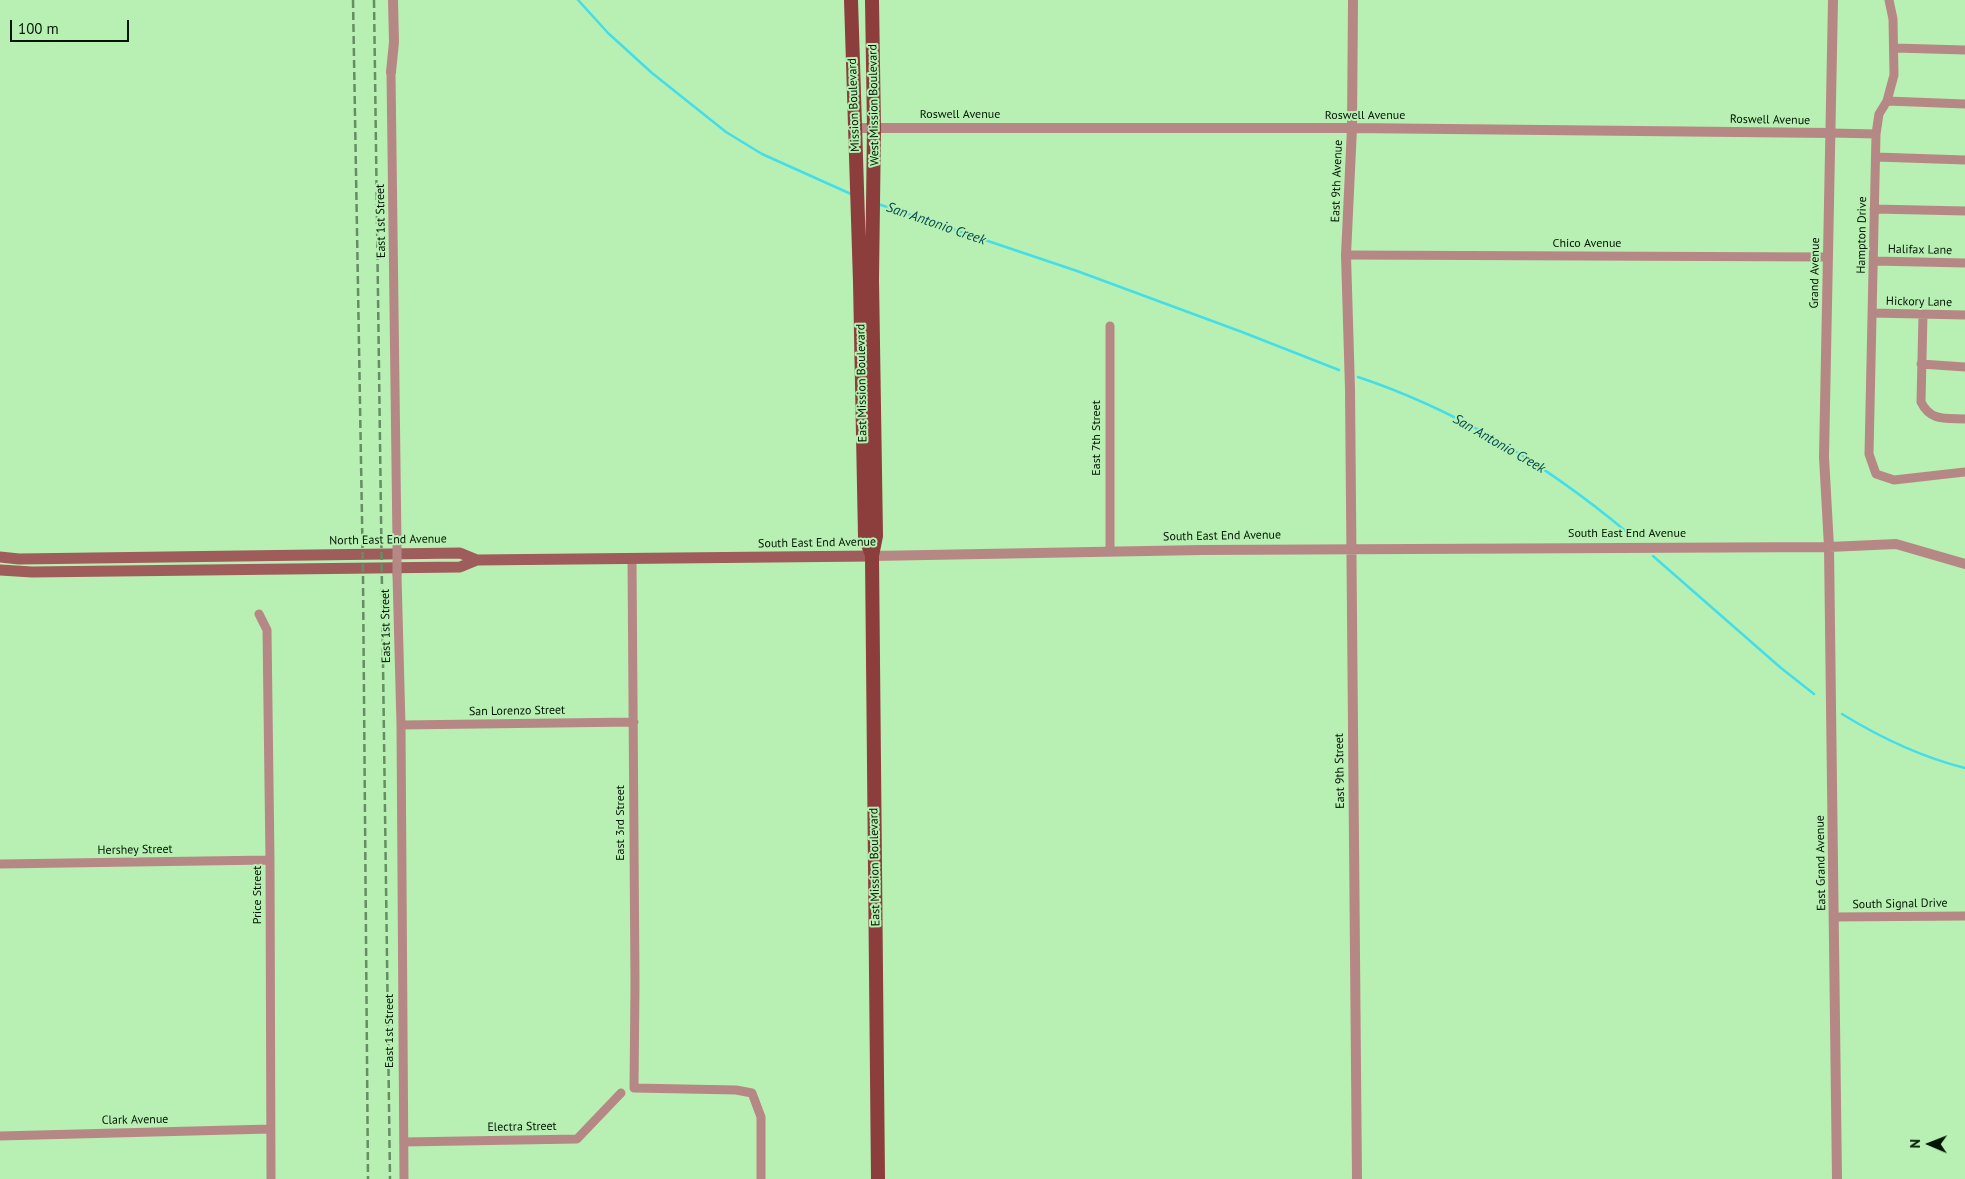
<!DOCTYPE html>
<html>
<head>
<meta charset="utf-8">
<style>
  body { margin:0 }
  #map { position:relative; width:1965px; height:1179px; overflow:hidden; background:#b8f0b4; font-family:"PT Sans",sans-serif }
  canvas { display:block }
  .north { position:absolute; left:1905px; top:1119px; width:50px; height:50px; -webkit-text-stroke:4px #b8f0b4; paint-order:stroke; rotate:271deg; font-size:14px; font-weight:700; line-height:20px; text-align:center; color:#021502 }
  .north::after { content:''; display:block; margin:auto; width:18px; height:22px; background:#021502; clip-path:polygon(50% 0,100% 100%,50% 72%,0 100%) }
  .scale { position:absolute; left:10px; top:20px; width:119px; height:22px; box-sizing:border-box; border:2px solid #021502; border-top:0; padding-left:6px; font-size:15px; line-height:18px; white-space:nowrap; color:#021502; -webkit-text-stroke:4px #b8f0b4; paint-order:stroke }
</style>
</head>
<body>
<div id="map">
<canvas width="1965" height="1179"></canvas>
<div class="north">N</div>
<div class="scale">100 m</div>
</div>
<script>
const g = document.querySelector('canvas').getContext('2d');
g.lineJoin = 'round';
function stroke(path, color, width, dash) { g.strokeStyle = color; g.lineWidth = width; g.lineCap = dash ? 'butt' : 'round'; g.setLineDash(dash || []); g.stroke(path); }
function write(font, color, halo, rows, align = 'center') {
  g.font = font + ' "PT Sans",sans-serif'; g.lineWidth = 4; g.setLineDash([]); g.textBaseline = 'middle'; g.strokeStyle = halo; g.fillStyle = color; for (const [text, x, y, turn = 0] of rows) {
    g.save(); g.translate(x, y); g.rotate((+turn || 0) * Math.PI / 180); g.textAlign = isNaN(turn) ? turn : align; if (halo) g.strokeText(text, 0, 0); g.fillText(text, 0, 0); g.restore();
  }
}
stroke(new Path2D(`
  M 578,0 L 608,33 L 652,73 L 726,132 L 762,154 L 851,194
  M 878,204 L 1077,271 L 1242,332 L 1339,370
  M 1358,377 C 1457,410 1548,466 1628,533
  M 1653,556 L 1781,668 L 1814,694
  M 1842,714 C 1881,738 1921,757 1965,768`), '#44ddea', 2.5);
stroke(new Path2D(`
  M 1889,0 L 1893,19 L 1894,75 L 1887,101 L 1879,114 L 1876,134 L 1869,454 L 1876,474 L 1894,480 L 1965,472
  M 1895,48 L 1965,50
  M 391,72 L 397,543
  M 1887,101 L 1965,104
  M 1831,133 L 1876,134
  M 1876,157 L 1965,160
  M 1874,209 L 1965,211
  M 1346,255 L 1828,257
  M 1874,261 L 1965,263
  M 1872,313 L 1965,315
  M 1923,315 L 1921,402 C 1931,422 1946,418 1965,419
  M 1921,364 L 1965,367
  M 1110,551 L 1110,326
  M 632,558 L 635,984 L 634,1088 L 736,1090 L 752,1093 L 761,1117 L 761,1179
  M 397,575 L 401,725 L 404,1179
  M 259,614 L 267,630 L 270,860 L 271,1179
  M 401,725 L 634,722
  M 0,864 L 270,860
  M 1834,917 L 1965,916
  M 0,1136 L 270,1129
  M 404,1142 L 577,1139 L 621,1093`), '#b68885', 9);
stroke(new Path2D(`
  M 1353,0 L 1352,128 L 1346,255 L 1350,389 L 1357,1179
  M 1833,0 L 1824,457 L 1829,547 L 1837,1179
  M 391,72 L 394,42 L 393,0
  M 854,128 L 1352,128 L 1831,133
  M 872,556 L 1202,550 L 1829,547 L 1896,544 L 1965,564`), '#b68885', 10);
stroke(new Path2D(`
  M 0,557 L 19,559 L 460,553 L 477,560
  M 0,570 L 32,572 L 460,567 L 477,560 L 872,556`), '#9e5d5a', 11);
stroke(new Path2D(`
  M 851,0 L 860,282 L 865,537 L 872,555
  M 872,0 L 874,128 L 872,279 L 876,536 L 872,556 L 878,1179`), '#8b3e3c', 14);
stroke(new Path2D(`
  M 353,0 L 363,576 L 368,1179
  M 374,0 L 390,1179`), '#668d64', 2.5, [8, 4]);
stroke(new Path2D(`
  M 397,543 L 397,575`), '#b68885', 9);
write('12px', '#021502', '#b8f0b4', [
  ["Mission Boulevard",854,105,-92],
  ["West Mission Boulevard",874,105,-91],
  ["Roswell Avenue",960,115],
  ["Roswell Avenue",1365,116],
  ["Roswell Avenue",1770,120,1],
  ["East 9th Avenue",1337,181,-88],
  ["East 1st Street",381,221,-91],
  ["Hampton Drive",1862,235,-89],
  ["Chico Avenue",1587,244],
  ["Halifax Lane",1920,250,1],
  ["Grand Avenue",1815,273,-89],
  ["Hickory Lane",1919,302,1],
  ["East Mission Boulevard",862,383,-91],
  ["East 7th Street",1097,438,-90],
  ["South East End Avenue",1627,534],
  ["South East End Avenue",1222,536,-1],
  ["North East End Avenue",388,540,-1],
  ["South East End Avenue",817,543,-1],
  ["East 1st Street",386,626,-91],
  ["San Lorenzo Street",517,711,-1],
  ["East 9th Street",1340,771,-91],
  ["East 3rd Street",621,823,-90],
  ["Hershey Street",135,850,-1],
  ["East Grand Avenue",1821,863,-91],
  ["East Mission Boulevard",875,867,-91],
  ["Price Street",258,895,-90],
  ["South Signal Drive",1900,904,-1],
  ["East 1st Street",390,1031,-90],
  ["Clark Avenue",135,1120,-1],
  ["Electra Street",522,1127,-1]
]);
write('italic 14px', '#044a50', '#b8f0b4', [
  ["San Antonio Creek",936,224,19],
  ["San Antonio Creek",1499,444,30]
]);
</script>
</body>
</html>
